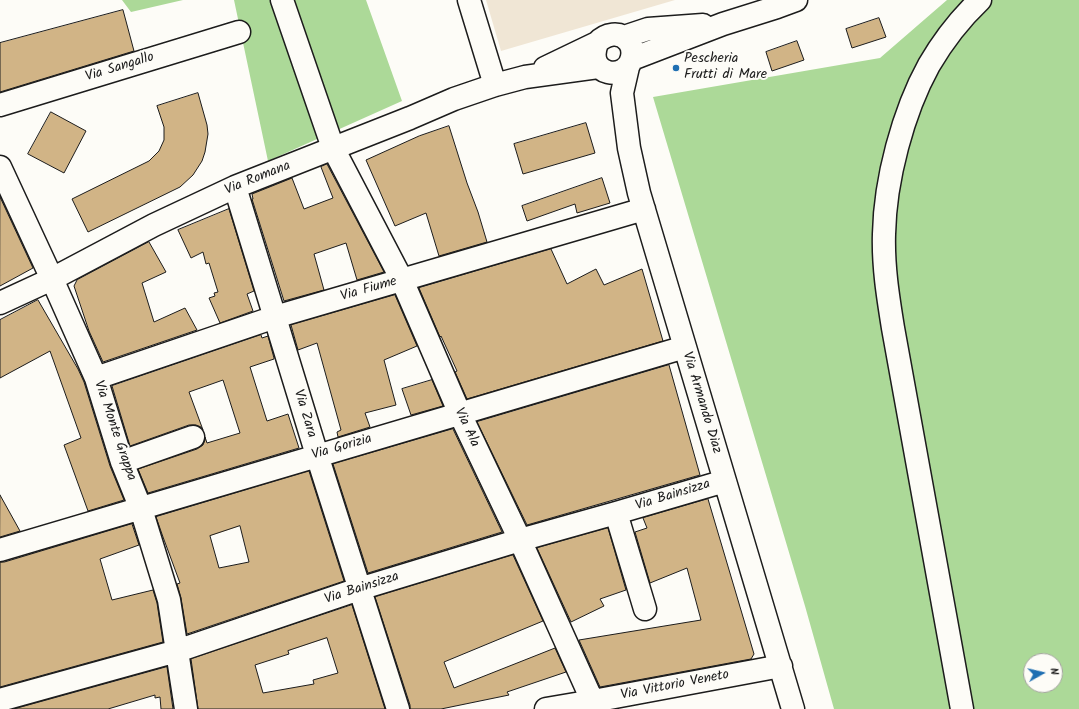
<!DOCTYPE html>
<html>
<head>
<meta charset="utf-8">
<style>
  body { margin:0 }
  #map { position:relative; width:1079px; height:709px; overflow:hidden; background:#fdfcf7; font-family:Kalam,sans-serif }
  canvas { display:block }
  .north { position:absolute; left:1023px; top:653px; width:40px; height:40px; box-sizing:border-box; background:#fdfcf7; border:1px solid #a3a29f; border-radius:50%; rotate:82deg; font-size:11px; font-weight:700; line-height:16px; text-align:center; color:#1c1c1c }
  .north::after { content:''; display:block; margin:auto; width:14px; height:18px; background:#1f6fb2; clip-path:polygon(50% 0,100% 100%,50% 72%,0 100%) }
</style>
</head>
<body>
<div id="map">
<canvas width="1079" height="709"></canvas>
<div class="north">N</div>
</div>
<script>
const g = document.querySelector('canvas').getContext('2d');
g.lineJoin = 'round';
function paint(path, color) { g.fillStyle = color; g.fill(path, 'evenodd'); }
function stroke(path, color, width, dash) { g.strokeStyle = color; g.lineWidth = width; g.lineCap = dash ? 'butt' : 'round'; g.setLineDash(dash || []); g.stroke(path); }
function write(font, color, halo, rows, align = 'center') {
  g.font = font + ' Kalam,sans-serif'; g.lineWidth = 4; g.setLineDash([]); g.textBaseline = 'middle'; g.strokeStyle = halo; g.fillStyle = color; for (const [text, x, y, turn = 0] of rows) {
    g.save(); g.translate(x, y); g.rotate((+turn || 0) * Math.PI / 180); g.textAlign = isNaN(turn) ? turn : align; if (halo) g.strokeText(text, 0, 0); g.fillText(text, 0, 0); g.restore();
  }
}
paint(new Path2D(`
  M 486,0 L 675,0 L 501,51 Z`), '#f0e6d5');
paint(new Path2D(`
  M 122,0 L 183,0 L 131,12 Z
  M 234,0 L 366,0 L 402,101 L 268,161 Z
  M 947,0 L 1079,0 L 1079,709 L 834,709 L 805,606 L 653,97 L 880,58 ZM 1031,661 L 1055,661 L 1055,685 L 1031,685 Z`), '#acd998');
const building = new Path2D(`
  M 123,10 L 134,51 L 0,92 L 0,43 Z
  M 879,18 L 886,37 L 852,48 L 846,29 Z
  M 797,41 L 804,60 L 772,71 L 766,52 Z
  M 198,93 L 207,125 L 208,134 L 205,152 L 202,161 L 193,175 L 180,187 L 88,232 L 72,199 L 149,161 L 159,151 L 164,140 L 164,127 L 157,106 Z
  M 51,112 L 86,131 L 64,173 L 28,154 Z
  M 586,123 L 595,153 L 523,174 L 514,144 Z
  M 449,126 L 467,183 L 478,212 L 487,242 L 439,256 L 426,213 L 395,226 L 366,160 L 419,136 Z
  M 327,164 L 384,272 L 357,280 L 346,243 L 314,254 L 324,290 L 284,301 L 252,199 L 253,199 L 252,194 L 292,178 L 304,209 L 333,198 L 321,167 Z
  M 602,178 L 610,203 L 577,213 L 575,204 L 527,221 L 522,206 Z
  M 0,197 L 33,268 L 0,286 Z
  M 229,209 L 254,291 L 247,294 L 253,311 L 220,323 L 209,298 L 215,296 L 214,293 L 218,292 L 209,263 L 206,264 L 203,252 L 191,258 L 178,230 Z
  M 149,242 L 166,272 L 142,283 L 154,322 L 185,308 L 197,330 L 103,362 L 89,331 L 74,286 L 77,280 Z
  M 551,249 L 567,284 L 596,269 L 604,285 L 642,269 L 663,341 L 467,399 L 455,372 L 457,371 L 441,336 L 440,337 L 419,288 Z
  M 395,295 L 417,346 L 384,360 L 396,405 L 365,413 L 370,427 L 338,437 L 337,432 L 341,430 L 317,343 L 298,350 L 291,325 Z
  M 38,300 L 78,369 L 84,382 L 110,466 L 124,500 L 88,511 L 64,445 L 81,438 L 50,351 L 0,378 L 0,320 Z
  M 261,335 L 262,338 L 268,336 L 274,358 L 274,359 L 250,367 L 267,421 L 288,414 L 299,448 L 148,493 L 138,469 L 197,449 L 203,445 L 205,440 L 205,437 L 207,443 L 240,433 L 223,380 L 189,392 L 203,430 L 201,427 L 196,425 L 189,425 L 130,446 L 112,386 Z
  M 669,365 L 700,475 L 527,525 L 477,422 Z
  M 432,380 L 443,406 L 411,415 L 402,389 Z
  M 453,429 L 502,532 L 368,573 L 333,464 Z
  M 309,471 L 344,581 L 187,634 L 181,598 L 177,584 L 180,583 L 163,537 L 156,517 ZM 240,526 L 249,562 L 219,568 L 210,536 Z
  M 0,495 L 20,531 L 0,537 Z
  M 708,499 L 754,654 L 751,659 L 600,687 L 579,640 L 701,620 L 687,568 L 650,583 L 635,532 L 647,528 L 643,518 Z
  M 132,524 L 139,545 L 100,559 L 112,600 L 153,590 L 157,603 L 163,642 L 0,687 L 0,562 L 4,562 Z
  M 608,528 L 626,590 L 600,599 L 604,606 L 571,622 L 537,548 Z
  M 513,555 L 543,621 L 444,662 L 454,688 L 555,648 L 566,672 L 507,692 L 509,695 L 441,709 L 410,709 L 410,705 L 375,597 Z
  M 352,605 L 385,709 L 198,709 L 191,659 ZM 327,638 L 338,673 L 313,680 L 314,684 L 263,693 L 255,665 L 289,654 L 288,651 Z
  M 167,667 L 173,709 L 161,709 L 160,697 L 155,698 L 155,695 L 108,709 L 14,709 Z`);
paint(building, '#d1b486');
stroke(building, '#1c1c1c', 1);
const minor = new Path2D(`
  M 282,0 L 333,148 L 402,280 L 460,414 L 520,540 L 596,709
  M 469,0 L 495,85
  M 624,37 L 648,29 L 703,25
  M 632,59 L 723,24 L 777,7 L 796,0
  M 628,67 L 622,93 L 629,148 L 639,193 L 793,709
  M 545,68 L 597,43 C 605,34 620,30 629,42 C 632,46 633,52 632,57 C 628,82 584,77 597,43
  M 0,105 L 239,32
  M 0,167 L 52,279 L 96,378 L 122,462 L 141,509 L 169,600 L 186,709
  M 235,187 L 317,455 L 398,709
  M 0,303 L 52,279 L 154,225 L 235,187 L 410,118 L 454,99 L 495,85 L 525,77 L 598,67
  M 96,378 L 275,317 L 644,209
  M 122,462 L 193,437
  M 616,513 L 645,609
  M 0,550 L 685,347
  M 0,700 L 177,651 L 359,589 L 520,540 L 616,513 L 725,481
  M 546,709 L 593,701 L 781,666
  M 962,709 L 893,328 C 888,297 883,266 884,234 C 885,180 903,112 929,65 C 943,41 960,19 980,0`);
stroke(minor, '#1c1c1c', 25);
stroke(minor, '#fdfcf7', 22);
for (const [x, y, r, color] of [
  [676,68,4,"#1f6fb2"]
]) { const dot = new Path2D(); dot.arc(x, y, r, 0, 2 * Math.PI); g.fillStyle = color; g.fill(dot); stroke(dot, '#fdfcf7', 1.5); }
write('14px', '#1c1c1c', '#fdfcf7', [
  ["Pescheria",684,60],
  ["Frutti di Mare",684,76]
], 'left');
write('14px', '#1c1c1c', '#fdfcf7', [
  ["Via Sangallo",120,68,-17],
  ["Via Romana",258,179,-22],
  ["Via Fiume",369,290,-16],
  ["Via Armando Diaz",701,403,73],
  ["Via Zara",304,414,73],
  ["Via Ala",466,428,65],
  ["Via Monte Grappa",114,431,71],
  ["Via Gorizia",342,448,-16],
  ["Via Bainsizza",673,496,-17],
  ["Via Bainsizza",362,589,-18],
  ["Via Vittorio Veneto",675,686,-11]
]);
</script>
</body>
</html>
